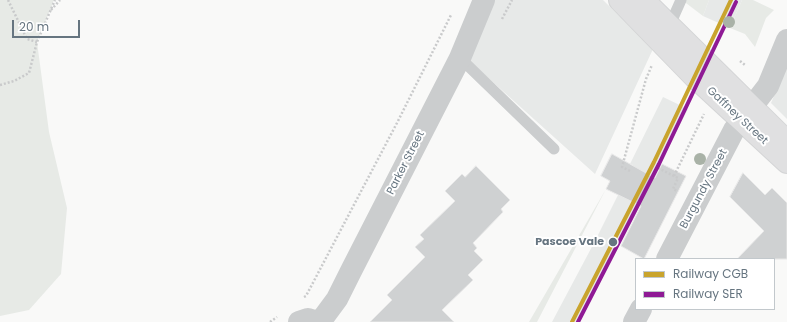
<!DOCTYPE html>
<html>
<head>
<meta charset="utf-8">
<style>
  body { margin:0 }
  #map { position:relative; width:787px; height:322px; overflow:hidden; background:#f9f9f8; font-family:Poppins,sans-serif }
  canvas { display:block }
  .legend { position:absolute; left:635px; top:258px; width:140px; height:52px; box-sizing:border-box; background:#fff; border:1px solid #c2c8cc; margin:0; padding:5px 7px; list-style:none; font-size:12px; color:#667580 }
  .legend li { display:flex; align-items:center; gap:8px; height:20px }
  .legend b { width:20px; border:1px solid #c2c8cc }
  .scale { position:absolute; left:12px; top:20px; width:68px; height:18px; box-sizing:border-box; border:2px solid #667580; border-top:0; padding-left:5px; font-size:12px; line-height:14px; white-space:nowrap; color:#667580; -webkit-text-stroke:3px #fff; paint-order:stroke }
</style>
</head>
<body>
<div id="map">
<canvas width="787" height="322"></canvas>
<ul class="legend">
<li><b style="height:5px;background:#c9a42d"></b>Railway CGB</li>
<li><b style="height:5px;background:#8f1a95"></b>Railway SER</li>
</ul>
<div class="scale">20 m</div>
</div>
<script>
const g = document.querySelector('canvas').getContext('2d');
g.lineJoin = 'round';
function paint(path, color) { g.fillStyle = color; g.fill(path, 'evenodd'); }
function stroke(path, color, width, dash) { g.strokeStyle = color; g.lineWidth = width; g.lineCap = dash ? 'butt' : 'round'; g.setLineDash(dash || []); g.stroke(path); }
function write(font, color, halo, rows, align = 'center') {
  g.font = font + ' Poppins,sans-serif'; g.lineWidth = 4; g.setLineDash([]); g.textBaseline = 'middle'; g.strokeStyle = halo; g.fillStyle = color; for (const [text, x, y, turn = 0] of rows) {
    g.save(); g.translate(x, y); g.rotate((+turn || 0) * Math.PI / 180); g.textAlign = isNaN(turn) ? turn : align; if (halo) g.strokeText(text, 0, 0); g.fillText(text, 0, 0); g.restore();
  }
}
paint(new Path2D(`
  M 494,0 L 603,0 L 653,49 L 595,174 L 465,57 Z
  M 709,0 L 742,0 L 730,28 L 703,16 Z
  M 787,66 L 787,119 L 771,103 Z
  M 663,97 L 688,109 L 579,322 L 552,322 L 595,241 L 633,165 L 630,164 Z`), '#e7e9e8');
paint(new Path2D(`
  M 0,0 L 54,0 L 37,42 L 49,132 L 67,208 L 61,274 L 29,310 L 0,316 Z
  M 682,0 L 709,0 L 703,16 Z
  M 742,0 L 753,0 L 774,10 L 766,18 L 755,47 L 745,34 L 730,28 Z
  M 606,189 L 537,322 L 529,322 Z`), '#e7eae6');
const building = new Path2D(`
  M 612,154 L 655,178 L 662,164 L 686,176 L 644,259 L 621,246 L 641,206 L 606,189 L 610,181 L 601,176 Z
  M 476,166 L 510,200 L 501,209 L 503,212 L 473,243 L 477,248 L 474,251 L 483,260 L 468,275 L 473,280 L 442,310 L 454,322 L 370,322 L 392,300 L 387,295 L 425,257 L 415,247 L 424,239 L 420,235 L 455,201 L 445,191 L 462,174 L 465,177 Z
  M 743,173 L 765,195 L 772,188 L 787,203 L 787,259 L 737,259 L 764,231 L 730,197 Z`);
paint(building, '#cfd1d2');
stroke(building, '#e8e8e8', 1);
const secondary = new Path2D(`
  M 620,0 L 695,77 L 787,162
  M 643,0 L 787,142`);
stroke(secondary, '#d4d5d6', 24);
stroke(new Path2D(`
  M 8,0 L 27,39 L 37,42
  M 51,10 L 60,0
  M 502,19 L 512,0
  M 740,61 L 745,65
  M 0,85 L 14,81 L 29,73 L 37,42 L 55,0
  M 658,168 L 678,178 L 673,189 L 677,191
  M 630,171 L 622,167 L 646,79 L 652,65
  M 674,176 L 704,114
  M 304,297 L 306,296 L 398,121 L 451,15
  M 270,322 L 277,317`), '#c9cacb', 2.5, [2, 2]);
stroke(new Path2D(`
  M 669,27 L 681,0
  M 460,58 L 554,149`), '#cbcdce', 11);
stroke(new Path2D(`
  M 667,259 L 734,130 L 768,86 L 787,40
  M 299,322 L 308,319 L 318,322
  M 320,322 L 337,299 L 351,271 L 460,58 L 484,0
  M 634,322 L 641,309`), '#cbcdce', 22);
stroke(secondary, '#e0e0e1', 22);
stroke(new Path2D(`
  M 572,322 L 654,162 L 731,0`), '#c9a42d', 4);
stroke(new Path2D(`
  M 578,322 L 659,164 L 736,2`), '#8f1a95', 4);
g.fillStyle = '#a9b2a7';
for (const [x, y] of [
  [729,22],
  [700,159]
]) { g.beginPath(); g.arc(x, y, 6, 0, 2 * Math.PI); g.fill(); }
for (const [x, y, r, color] of [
  [613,242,5,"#667580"]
]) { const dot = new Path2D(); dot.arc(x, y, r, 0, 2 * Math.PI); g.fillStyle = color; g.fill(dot); stroke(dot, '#fff', 1.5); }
write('11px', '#667580', '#fff', [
  ["Gaffney Street",737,116,43],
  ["Parker Street",406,163,-63],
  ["Burgundy Street",704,189,-62]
]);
write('bold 11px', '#667580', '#fff', [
  ["Pascoe Vale",604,242]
], 'right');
</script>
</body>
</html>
